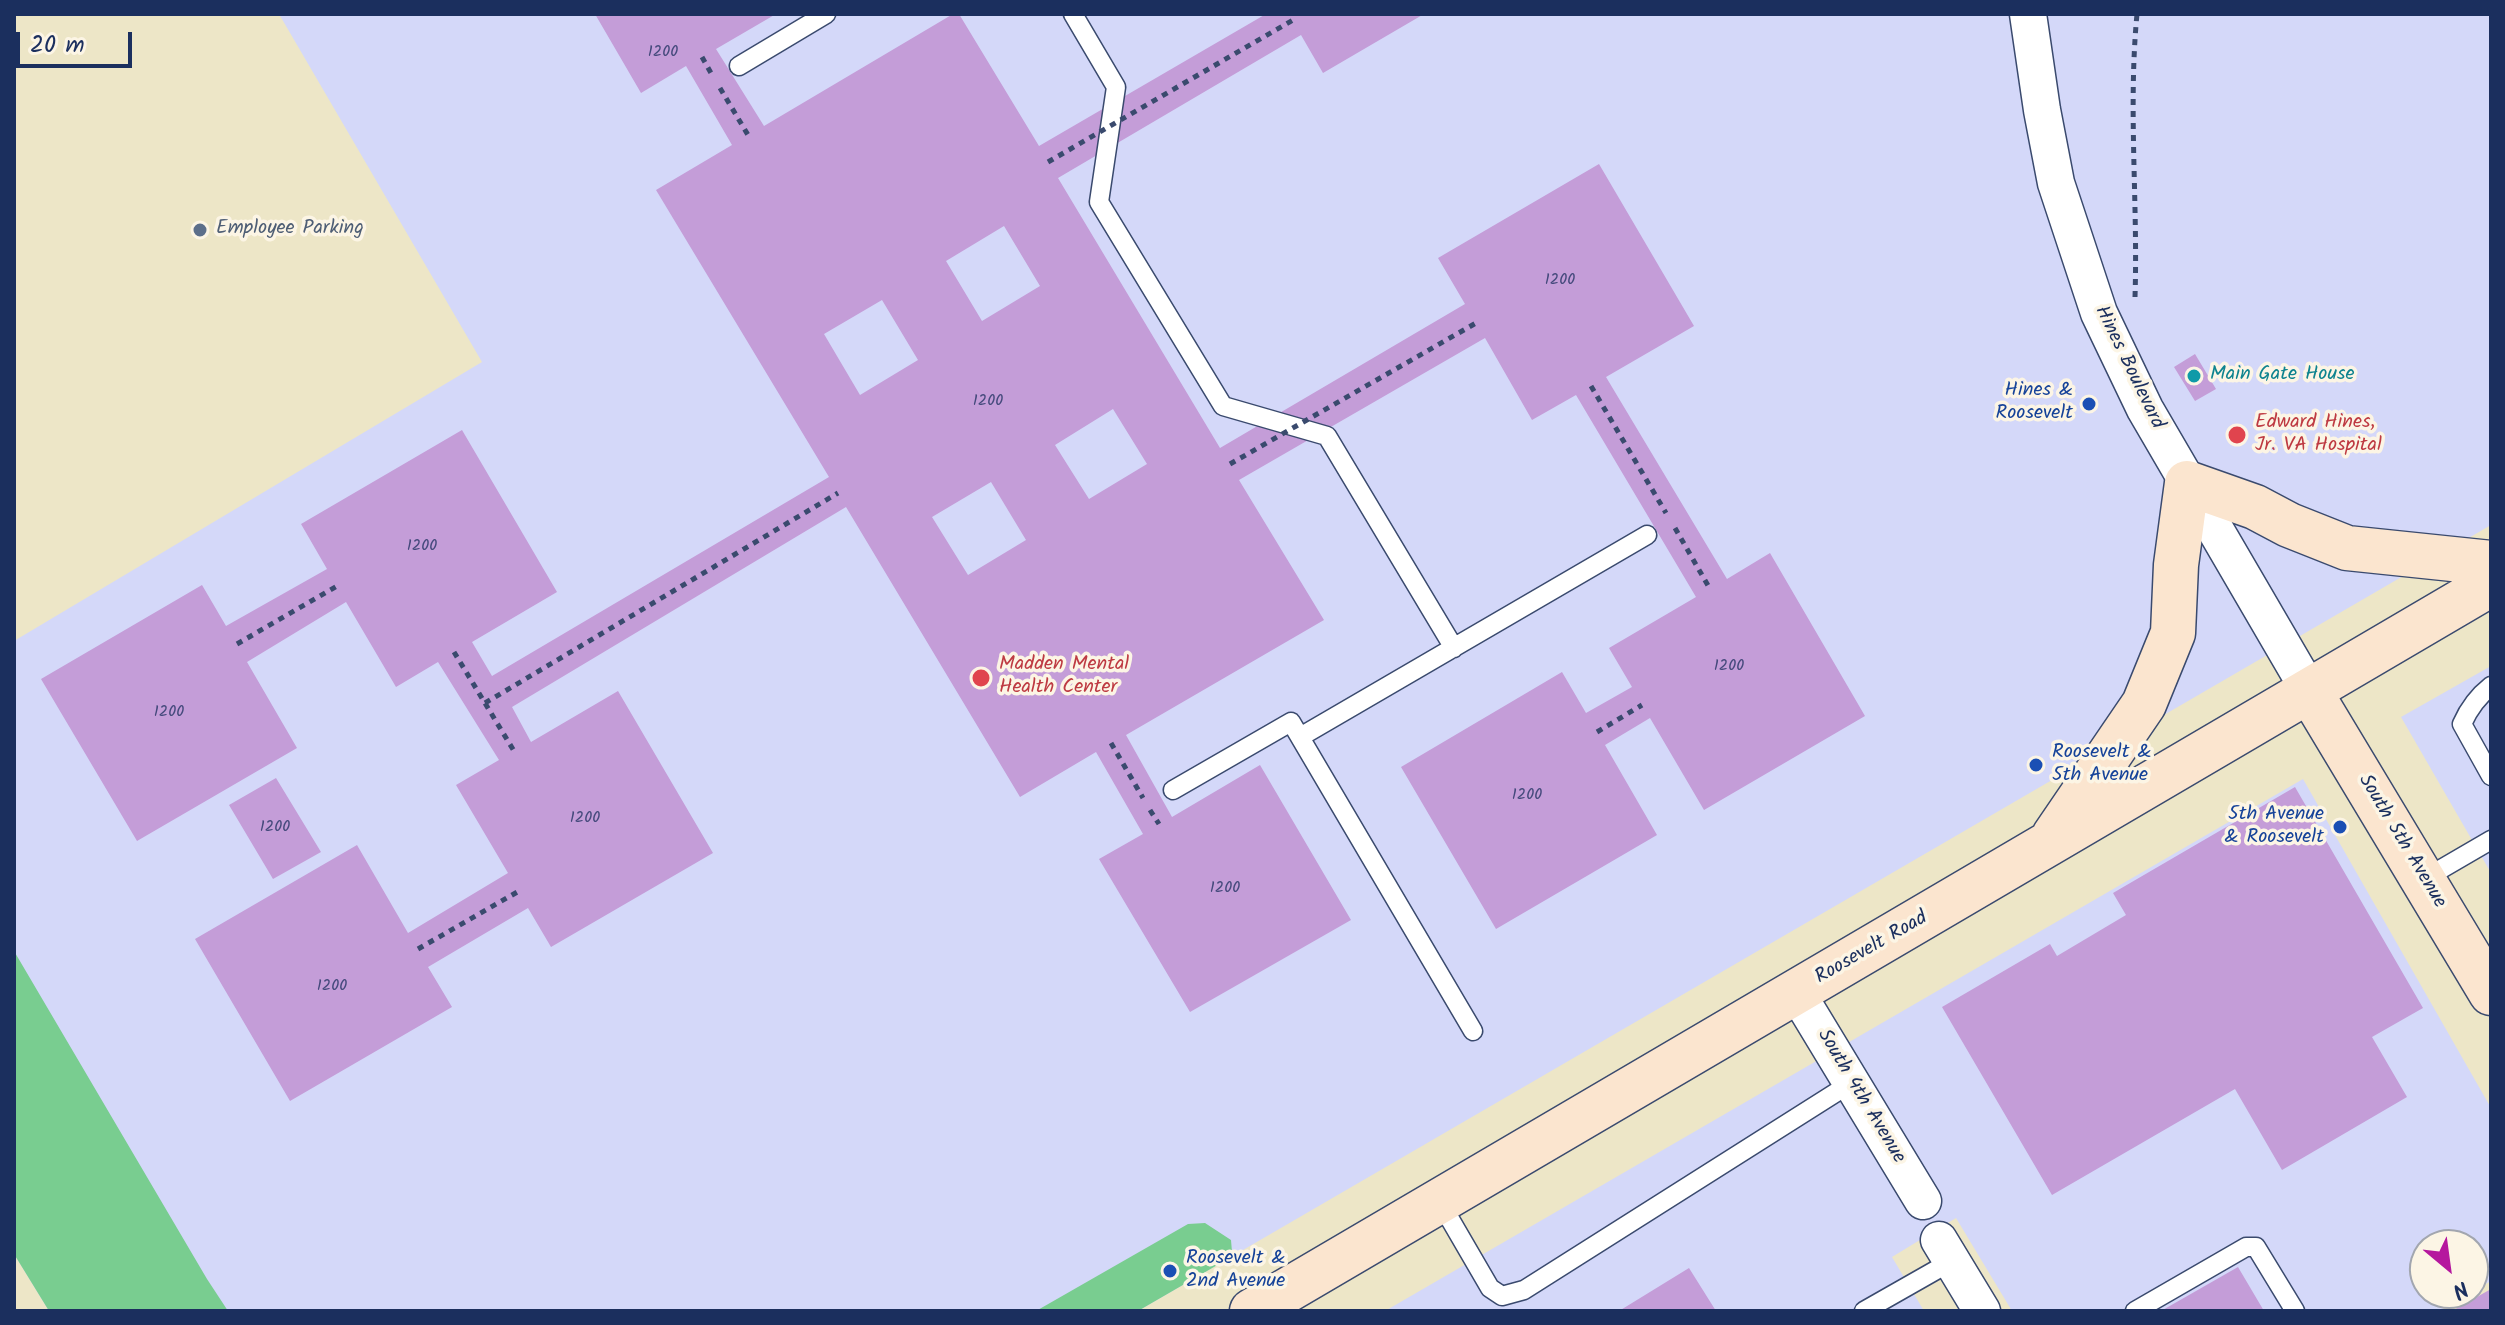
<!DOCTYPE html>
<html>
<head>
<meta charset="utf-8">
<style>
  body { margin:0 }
  #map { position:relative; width:2505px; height:1325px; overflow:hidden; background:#ede6c7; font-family:Kalam,sans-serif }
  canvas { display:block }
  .frame { position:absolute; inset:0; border:16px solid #1b2f5e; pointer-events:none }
  .north { position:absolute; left:2409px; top:1229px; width:80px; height:80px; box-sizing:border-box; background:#fcf5e5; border:2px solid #a2a6af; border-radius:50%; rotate:151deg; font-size:22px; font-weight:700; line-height:32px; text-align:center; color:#1b2f5e }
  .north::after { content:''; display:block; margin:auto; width:28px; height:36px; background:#b5179e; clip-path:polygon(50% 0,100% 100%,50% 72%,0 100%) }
  .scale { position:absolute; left:16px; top:32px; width:116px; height:36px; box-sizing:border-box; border:4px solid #1b2f5e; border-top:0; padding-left:10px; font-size:24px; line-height:28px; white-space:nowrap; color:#1b2f5e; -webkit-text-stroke:6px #fcf5e5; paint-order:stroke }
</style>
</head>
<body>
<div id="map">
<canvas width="2505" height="1325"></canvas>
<div class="frame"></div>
<div class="north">N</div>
<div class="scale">20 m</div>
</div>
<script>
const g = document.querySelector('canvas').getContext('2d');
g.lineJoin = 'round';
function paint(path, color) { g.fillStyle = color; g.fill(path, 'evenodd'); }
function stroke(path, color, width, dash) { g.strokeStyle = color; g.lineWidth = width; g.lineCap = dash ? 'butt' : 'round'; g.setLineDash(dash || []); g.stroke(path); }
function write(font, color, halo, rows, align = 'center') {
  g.font = font + ' Kalam,sans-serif'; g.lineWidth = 7; g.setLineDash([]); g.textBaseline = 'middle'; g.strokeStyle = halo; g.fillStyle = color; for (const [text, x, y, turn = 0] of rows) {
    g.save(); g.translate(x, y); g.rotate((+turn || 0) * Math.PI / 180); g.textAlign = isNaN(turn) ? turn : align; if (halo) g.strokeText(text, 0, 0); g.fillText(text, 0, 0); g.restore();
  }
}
paint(new Path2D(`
  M 279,14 L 2491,14 L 2491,525 L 1138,1311 L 49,1311 L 14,1254 L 14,641 L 482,362 Z
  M 2491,666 L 2491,873 L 2401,717 Z
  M 2303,779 L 2491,1108 L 2491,1281 L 2473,1291 L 2473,1245 L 2425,1245 L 2425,1293 L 2470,1293 L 2439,1311 L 2012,1311 L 1956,1218 L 1892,1257 L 1924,1311 L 1385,1311 Z`), '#d4d8f9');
paint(new Path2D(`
  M 14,951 L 207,1279 L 228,1311 L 49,1311 L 14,1254 Z
  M 1205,1223 L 1231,1240 L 1232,1252 L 1226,1260 L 1138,1311 L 1036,1311 L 1188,1224 Z`), '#79cd90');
paint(new Path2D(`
  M 595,14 L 776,14 L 716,49 L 764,126 L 953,14 L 959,14 L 1039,146 L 1266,14 L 1424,14 L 1323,73 L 1301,35 L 1058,178 L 1220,448 L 1465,304 L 1438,258 L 1599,164 L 1694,326 L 1606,377 L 1727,579 L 1770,553 L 1865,716 L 1704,810 L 1650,718 L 1605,745 L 1657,835 L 1496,929 L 1401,767 L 1562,672 L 1586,713 L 1632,687 L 1609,648 L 1696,597 L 1576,395 L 1532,420 L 1485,338 L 1239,480 L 1324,620 L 1126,735 L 1172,817 L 1260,765 L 1351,920 L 1190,1012 L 1099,859 L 1143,834 L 1096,752 L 1020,797 L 846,507 L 512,707 L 531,742 L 618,691 L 713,853 L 551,947 L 528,908 L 428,967 L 452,1007 L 290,1101 L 195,939 L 357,845 L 408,933 L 508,873 L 456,785 L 499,760 L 438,662 L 396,687 L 346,602 L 247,662 L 297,748 L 137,841 L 41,679 L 202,585 L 226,626 L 327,569 L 301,524 L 462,430 L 557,592 L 472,642 L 492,676 L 829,477 L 656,190 L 732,145 L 686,66 L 641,93 ZM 1004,226 L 1040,286 L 982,321 L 946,261 ZM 882,300 L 918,360 L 860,395 L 824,334 ZM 1113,409 L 1147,464 L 1089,499 L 1055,445 ZM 991,482 L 1026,540 L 968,575 L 932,517 Z
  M 2195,354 L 2216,389 L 2195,401 L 2174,367 Z
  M 276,778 L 321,852 L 273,879 L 229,805 Z
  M 2295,787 L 2423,1008 L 2372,1037 L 2407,1097 L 2282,1170 L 2235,1089 L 2052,1195 L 1942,1007 L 2050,944 L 2057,956 L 2126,915 L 2113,893 Z
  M 2238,1267 L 2264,1311 L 2161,1311 Z
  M 1689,1268 L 1716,1311 L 1619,1311 Z
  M 2491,1289 L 2491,1311 L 2452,1311 Z`), '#c49dd8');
const lane = new Path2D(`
  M 1073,14 L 1116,87 L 1099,202 L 1223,406 L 1327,436 L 1454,648
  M 739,66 L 826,14
  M 2491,686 C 2477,697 2469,708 2462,724 L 2491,776
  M 1300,737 L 1647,535
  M 1173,790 L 1291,722 L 1473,1031
  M 2424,879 L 2491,840
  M 1440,1202 L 1490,1288 L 1502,1296 L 1524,1290 L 1851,1083
  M 1864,1311 L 1952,1261
  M 2135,1311 L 2246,1247 L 2256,1247 L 2295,1311`);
const street = new Path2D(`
  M 2028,14 L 2042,110 L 2056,183 L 2099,313 L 2145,409 L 2310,692
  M 1797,993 L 1923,1201
  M 1939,1240 L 1982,1311`);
const secondary = new Path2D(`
  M 2310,692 L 2491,993
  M 2054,836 L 2144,704 L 2173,633 L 2176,565 L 2187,483 L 2255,507 L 2289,525 L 2347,548 L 2491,563
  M 1252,1311 L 2491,584`);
stroke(lane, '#3a4a6e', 21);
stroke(street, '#3a4a6e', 39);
stroke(secondary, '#3a4a6e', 47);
stroke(new Path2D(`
  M 702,57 L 711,73
  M 720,88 L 748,135
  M 2135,297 C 2138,202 2128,108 2137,14
  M 1591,386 L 1666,513
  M 1675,528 L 1710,589
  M 237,644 L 337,586
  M 454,652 L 514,751
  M 485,703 L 838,493
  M 1597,732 L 1642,705
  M 1111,743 L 1143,798
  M 1150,810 L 1159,824
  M 418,949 L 519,891`), '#3a4a6e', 5, [6, 6]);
stroke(lane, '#fff', 18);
stroke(street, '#fff', 36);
stroke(secondary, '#fbe5cf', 44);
stroke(new Path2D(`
  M 1048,162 L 1293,20
  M 1230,464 L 1476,323`), '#3a4a6e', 5, [6, 6]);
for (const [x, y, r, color] of [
  [200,230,8,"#5c6f8a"],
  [2194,376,8,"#0f9aa8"],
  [2089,404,8,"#1a4fb4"],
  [2237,435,10,"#e0444e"],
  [981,678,10,"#e0444e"],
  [2036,765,8,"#1a4fb4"],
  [2340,827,8,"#1a4fb4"],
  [1170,1271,8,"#1a4fb4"]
]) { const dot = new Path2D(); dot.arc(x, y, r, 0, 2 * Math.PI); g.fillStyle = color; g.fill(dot); stroke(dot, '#fcf5e5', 3); }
write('16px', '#454a7c', null, [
  ["1200",663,53],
  ["1200",1560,281],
  ["1200",988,402],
  ["1200",422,547],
  ["1200",1729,667],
  ["1200",169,713],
  ["1200",1527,796],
  ["1200",585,819],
  ["1200",275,828],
  ["1200",1225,889],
  ["1200",332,987]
]);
write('20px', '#4e5e75', '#fcf5e5', [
  ["Employee Parking",216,230]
], 'left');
write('20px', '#1b2f5e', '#fcf5e5', [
  ["Hines Boulevard",2128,368,64],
  ["South 5th Avenue",2401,842,59],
  ["Roosevelt Road",1872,949,-30],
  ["South 4th Avenue",1860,1097,59]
]);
write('20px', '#0d838f', '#fcf5e5', [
  ["Main Gate House",2210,376]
], 'left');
write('20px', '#164399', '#fcf5e5', [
  ["Hines &",2073,392],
  ["Roosevelt",2073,415],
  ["Roosevelt &",2052,754,"left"],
  ["5th Avenue",2052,777,"left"],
  ["5th Avenue",2324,816],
  ["& Roosevelt",2324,839],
  ["Roosevelt &",1186,1260,"left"],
  ["2nd Avenue",1186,1283,"left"]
], 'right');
write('20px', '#be3a42', '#fcf5e5', [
  ["Edward Hines,",2255,424],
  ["Jr. VA Hospital",2255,447],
  ["Madden Mental",999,666],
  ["Health Center",999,689]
], 'left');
</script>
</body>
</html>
